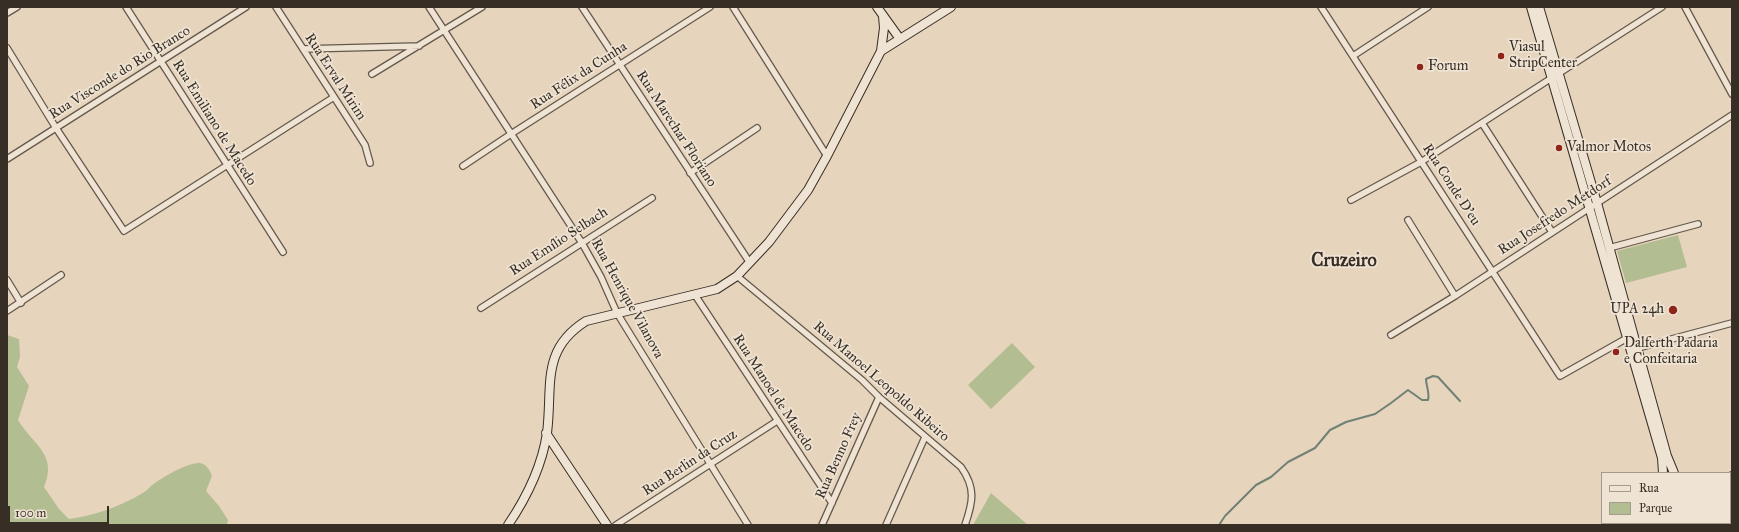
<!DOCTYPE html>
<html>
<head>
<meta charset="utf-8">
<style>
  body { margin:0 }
  #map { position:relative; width:1739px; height:532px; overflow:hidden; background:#e6d4bc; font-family:"IM FELL Great Primer",serif }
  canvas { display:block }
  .frame { position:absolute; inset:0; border:8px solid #372e25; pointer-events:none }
  .legend { position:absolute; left:1601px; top:472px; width:130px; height:52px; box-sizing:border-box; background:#efe3d3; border:1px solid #a59b8d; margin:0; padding:5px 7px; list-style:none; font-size:12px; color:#372e25 }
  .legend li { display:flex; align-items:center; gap:8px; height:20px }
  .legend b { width:20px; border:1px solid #a59b8d }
  .scale { position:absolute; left:8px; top:506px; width:101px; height:18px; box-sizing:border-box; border:2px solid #372e25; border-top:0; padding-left:5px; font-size:12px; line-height:14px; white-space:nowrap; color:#372e25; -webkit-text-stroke:3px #efe3d3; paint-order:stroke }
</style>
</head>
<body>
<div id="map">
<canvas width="1739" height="532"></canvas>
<div class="frame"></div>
<ul class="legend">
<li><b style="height:5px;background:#efe3d3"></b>Rua</li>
<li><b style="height:11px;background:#b3bd92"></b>Parque</li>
</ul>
<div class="scale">100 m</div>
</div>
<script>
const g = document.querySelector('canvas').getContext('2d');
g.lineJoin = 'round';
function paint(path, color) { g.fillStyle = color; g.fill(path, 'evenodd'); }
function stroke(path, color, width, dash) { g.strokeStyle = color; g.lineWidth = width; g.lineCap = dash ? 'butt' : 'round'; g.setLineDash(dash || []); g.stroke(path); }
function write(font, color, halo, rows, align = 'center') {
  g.font = font + ' "IM FELL Great Primer",serif'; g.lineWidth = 3.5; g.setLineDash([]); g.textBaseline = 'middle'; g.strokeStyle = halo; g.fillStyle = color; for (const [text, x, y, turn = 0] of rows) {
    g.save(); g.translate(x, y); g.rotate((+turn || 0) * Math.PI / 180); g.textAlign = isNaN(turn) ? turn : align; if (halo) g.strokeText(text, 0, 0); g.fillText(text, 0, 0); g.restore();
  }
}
paint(new Path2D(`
  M 1678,235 L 1687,267 L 1626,283 L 1617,251 Z
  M 7,335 L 19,339 L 20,357 L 17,367 L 29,386 L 18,420 C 33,445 58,454 44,487 L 59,509 L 69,519 C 93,516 121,506 141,494 C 145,492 148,489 151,486 C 161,478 188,462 200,463 C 207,464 210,471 212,476 L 206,491 L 219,506 L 228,520 L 227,525 L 7,525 Z
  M 1012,343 L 1035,367 L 991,409 L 968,385 Z
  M 991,493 L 1028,525 L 973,525 Z`), '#b3bd92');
stroke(new Path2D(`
  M 1219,525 L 1225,516 L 1256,485 L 1271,477 L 1288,462 L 1315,448 L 1330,430 L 1346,422 L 1375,414 L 1391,403 L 1408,390 L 1422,400 L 1428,400 C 1430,393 1426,386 1426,379 L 1433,376 L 1438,377 L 1460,401`), '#718176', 2);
const street = new Path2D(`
  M 126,7 L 283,252
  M 276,7 L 365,145 L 370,163
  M 429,7 L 582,243 L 601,277 L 617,313 L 748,525
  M 582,7 L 750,263
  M 733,7 L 827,156
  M 1321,7 L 1560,376 L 1629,337
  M 1685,7 L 1732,94
  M 7,13 L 17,7
  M 7,48 L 56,128 L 124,231 L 334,97
  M 303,49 L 419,46
  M 1353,56 L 1428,7
  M 372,74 L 482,7
  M 1482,123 L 1552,232
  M 7,159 L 246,7
  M 463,166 L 511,134 L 710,7
  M 690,173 L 757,128
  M 1351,200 L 1421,162 L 1662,7
  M 1408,220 L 1455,296
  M 1609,248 L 1698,224
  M 737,276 L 862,380 L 879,397 L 961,467 C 976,488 973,502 965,525
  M 7,280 L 21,303
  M 695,295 L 832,503
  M 481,308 L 652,198
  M 7,311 L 61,275
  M 1391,335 L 1455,296 L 1732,115
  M 1634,349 L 1732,323
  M 616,525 L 777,421
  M 822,525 L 879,397
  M 886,525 L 925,437`);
const secondary = new Path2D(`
  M 877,7 L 900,39
  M 1531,7 L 1662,458 L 1663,473
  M 1539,7 L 1597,203 L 1667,456 L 1674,473
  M 881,51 L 884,28 L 883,16
  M 546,433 L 607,525
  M 1680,523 L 1683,525
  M 508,525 C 527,497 542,466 547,433 C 553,386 540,350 586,321 L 717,289 L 737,276 L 769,242 L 808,190 L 827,156 L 881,51 L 951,7`);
const highway = new Path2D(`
  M 1730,478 L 1732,477
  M 1618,525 L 1622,523`);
stroke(street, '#63584b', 8);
stroke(secondary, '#372e25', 10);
stroke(highway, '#372e25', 12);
stroke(street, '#efe3d3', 5.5);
stroke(secondary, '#efe3d3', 8);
stroke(highway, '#e3ba7e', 10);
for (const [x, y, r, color] of [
  [1501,56,4,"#8f2418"],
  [1420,67,4,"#8f2418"],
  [1559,148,4,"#8f2418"],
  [1673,310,5,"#8f2418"],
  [1616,352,4,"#8f2418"]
]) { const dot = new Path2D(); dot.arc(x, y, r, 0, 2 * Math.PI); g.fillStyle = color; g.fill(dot); stroke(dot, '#efe3d3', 1.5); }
write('14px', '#372e25', '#efe3d3', [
  ["Viasul",1509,48],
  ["StripCenter",1509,64],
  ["Forum",1428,67],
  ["Valmor Motos",1567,148],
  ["UPA 24h",1664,310,"right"],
  ["Dalferth Padaria",1624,344],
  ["e Confeitaria",1624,360]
], 'left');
write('14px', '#372e25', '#efe3d3', [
  ["Rua Visconde do Rio Branco",120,73,-32],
  ["Rua Félix da Cunha",579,76,-33],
  ["Rua Erval Mirim",335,77,57],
  ["Rua Emiliano de Macedo",214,123,58],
  ["Rua Marechar Floriano",676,129,57],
  ["Rua Conde D'eu",1451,185,57],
  ["Rua Josefredo Metdorf",1555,216,-33],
  ["Rua Emílio Selbach",559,242,-33],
  ["Rua Henrique Vilanova",627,299,61],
  ["Rua Manoel Leopoldo Ribeiro",881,382,41],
  ["Rua Manoel de Macedo",773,393,57],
  ["Rua Benno Frey",839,456,-66],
  ["Rua Berlin da Cruz",690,463,-33]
]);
write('bold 18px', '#372e25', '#efe3d3', [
  ["Cruzeiro",1344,262]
]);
</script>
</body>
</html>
